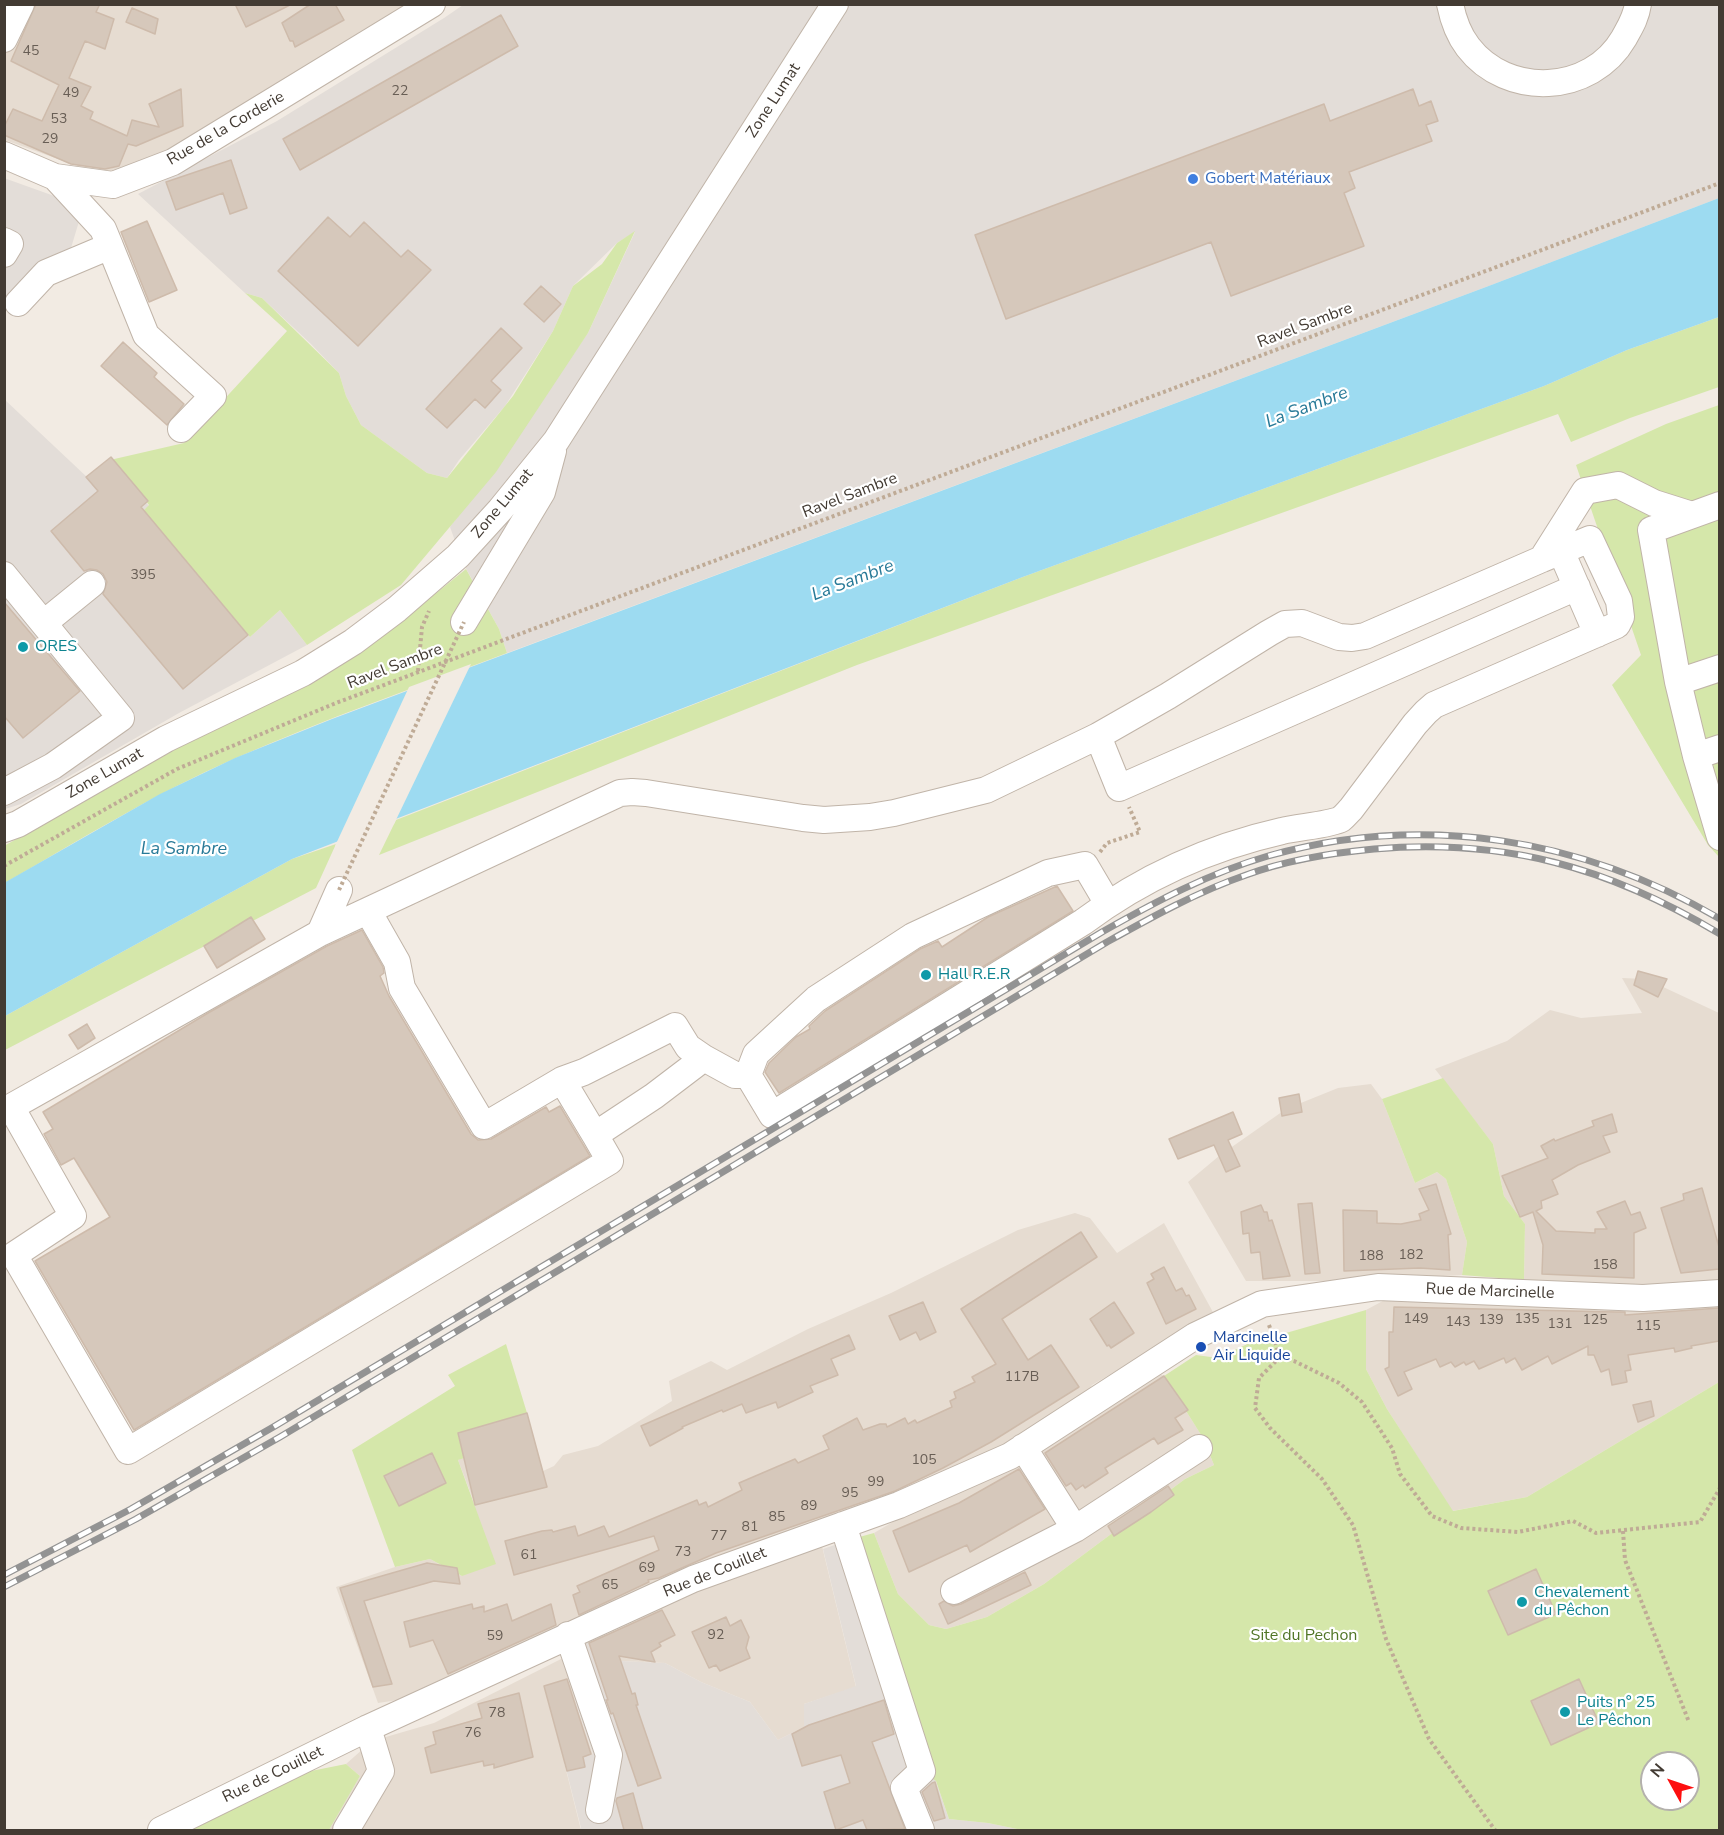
<!DOCTYPE html>
<html>
<head>
<meta charset="utf-8">
<style>
  body { margin:0 }
  #map { position:relative; width:1724px; height:1835px; overflow:hidden; background:#f2ebe3; font-family:"Nunito Sans",sans-serif }
  canvas { display:block }
  .frame { position:absolute; inset:0; border:6px solid #433b33; pointer-events:none }
  .north { position:absolute; left:1640px; top:1751px; width:60px; height:60px; box-sizing:border-box; background:#fff; border:2px solid #b4b1ad; border-radius:50%; rotate:310deg; font-size:16px; font-weight:700; line-height:24px; text-align:center; color:#433b33 }
  .north::after { content:''; display:block; margin:auto; width:21px; height:27px; background:#fd0f0f; clip-path:polygon(50% 0,100% 100%,50% 72%,0 100%) }
</style>
</head>
<body>
<div id="map">
<canvas width="1724" height="1835"></canvas>
<div class="frame"></div>
<div class="north">N</div>
</div>
<script>
const g = document.querySelector('canvas').getContext('2d');
g.lineJoin = 'round';
function paint(path, color) { g.fillStyle = color; g.fill(path, 'evenodd'); }
function stroke(path, color, width, dash) { g.strokeStyle = color; g.lineWidth = width; g.lineCap = dash ? 'butt' : 'round'; g.setLineDash(dash || []); g.stroke(path); }
function write(font, color, halo, rows, align = 'center') {
  g.font = font + ' "Nunito Sans",sans-serif'; g.lineWidth = 4.5; g.setLineDash([]); g.textBaseline = 'middle'; g.strokeStyle = halo; g.fillStyle = color; for (const [text, x, y, turn = 0] of rows) {
    g.save(); g.translate(x, y); g.rotate((+turn || 0) * Math.PI / 180); g.textAlign = isNaN(turn) ? turn : align; if (halo) g.strokeText(text, 0, 0); g.fillText(text, 0, 0); g.restore();
  }
}
paint(new Path2D(`
  M 25,5 L 415,5 L 140,169 L 108,177 L 5,140 L 4,55 Z
  M 1622,978 L 1646,979 L 1719,1013 L 1719,1285 L 1644,1293 L 1524,1280 L 1525,1224 L 1504,1196 L 1493,1144 L 1435,1069 L 1507,1041 L 1550,1010 L 1581,1018 L 1642,1013 Z
  M 1371,1084 L 1382,1099 L 1415,1183 L 1437,1172 L 1446,1179 L 1467,1242 L 1462,1275 L 1348,1281 L 1246,1281 L 1188,1182 L 1219,1156 L 1286,1109 L 1338,1088 Z
  M 1075,1213 L 1090,1218 L 1117,1253 L 1164,1223 L 1214,1314 L 1092,1385 L 1074,1409 L 973,1464 L 425,1696 L 378,1703 L 336,1587 L 395,1567 L 430,1559 L 462,1576 L 475,1505 L 458,1460 L 463,1457 L 458,1433 L 527,1413 L 543,1471 L 554,1466 L 563,1455 L 598,1446 L 672,1401 L 669,1381 L 711,1361 L 727,1370 L 808,1329 L 891,1293 L 1018,1230 Z
  M 1394,1295 L 1719,1299 L 1719,1382 L 1527,1497 L 1452,1511 L 1387,1409 L 1366,1369 L 1366,1310 Z
  M 1152,1370 L 1164,1376 L 1203,1438 L 1214,1465 L 1185,1479 L 1044,1584 L 987,1617 L 946,1629 L 929,1625 L 898,1594 L 874,1533 Z
  M 821,1542 L 856,1687 L 804,1704 L 804,1727 L 778,1740 L 750,1702 L 701,1682 L 665,1663 L 620,1661 L 610,1633 L 733,1573 Z
  M 567,1656 L 570,1679 L 577,1707 L 593,1755 L 564,1762 L 581,1830 L 329,1830 L 360,1776 L 346,1764 L 372,1741 L 434,1723 Z`), '#e6dcd1');
paint(new Path2D(`
  M 463,5 L 1719,5 L 1719,198 L 1486,287 L 507,653 L 499,629 L 463,563 L 450,527 L 588,333 L 635,232 L 617,243 L 573,286 L 553,331 L 505,406 L 459,460 L 447,478 L 427,473 L 361,425 L 346,396 L 339,373 L 311,344 L 262,298 L 245,293 L 138,194 L 277,121 L 444,18 Z
  M 4,178 L 57,197 L 80,218 L 71,248 L 36,268 L 18,295 L 5,309 Z
  M 4,399 L 88,478 L 110,460 L 149,506 L 143,511 L 250,637 L 280,610 L 307,645 L 179,713 L 21,804 L 5,809 Z
  M 852,1539 L 949,1819 L 988,1823 L 1022,1830 L 576,1830 L 581,1828 L 564,1761 L 593,1754 L 577,1707 L 570,1679 L 566,1649 L 610,1633 L 620,1661 L 665,1663 L 701,1682 L 750,1702 L 778,1740 L 804,1727 L 804,1704 L 856,1686 L 823,1549 Z`), '#e3ddd8');
paint(new Path2D(`
  M 635,231 L 588,333 L 496,472 L 401,585 L 307,645 L 280,610 L 250,637 L 143,511 L 149,505 L 110,460 L 184,443 L 287,331 L 245,293 L 262,298 L 339,373 L 346,396 L 361,425 L 427,473 L 447,478 L 513,396 L 553,331 L 573,286 L 602,264 L 617,243 Z
  M 1719,317 L 1719,387 L 1630,418 L 1571,442 L 1558,414 L 857,665 L 379,855 L 396,820 L 1020,578 L 1544,386 L 1627,350 Z
  M 1719,405 L 1719,857 L 1708,845 L 1612,685 L 1641,655 L 1576,465 L 1666,424 Z
  M 466,569 L 499,629 L 507,653 C 416,687 325,719 236,758 C 156,793 81,839 5,883 L 4,846 L 190,741 L 326,674 L 403,620 Z
  M 336,844 L 316,888 L 5,1050 L 5,1016 L 292,859 Z
  M 1443,1078 L 1493,1144 L 1504,1196 L 1525,1224 L 1524,1280 L 1462,1275 L 1467,1242 L 1446,1179 L 1437,1172 L 1415,1183 L 1382,1099 Z
  M 1366,1310 L 1366,1369 L 1387,1409 L 1453,1511 L 1527,1497 L 1719,1382 L 1719,1830 L 1022,1830 L 988,1823 L 949,1819 L 936,1781 L 922,1771 L 852,1539 L 874,1533 L 898,1594 L 929,1625 L 946,1629 L 987,1617 L 1044,1584 L 1185,1479 L 1214,1465 L 1203,1438 L 1164,1376 L 1196,1355 L 1218,1358 L 1262,1337 L 1279,1335 ZM 1652,1763 L 1688,1763 L 1688,1799 L 1652,1799 Z
  M 506,1344 L 527,1413 L 458,1434 L 464,1458 L 458,1460 L 496,1564 L 462,1576 L 430,1559 L 395,1567 L 352,1450 L 455,1386 L 448,1375 Z
  M 346,1764 L 360,1776 L 329,1830 L 183,1830 L 296,1774 Z`), '#d5e7aa');
paint(new Path2D(`
  M 1719,198 L 1719,317 L 1627,350 L 1544,386 L 1020,578 L 292,859 L 5,1016 L 4,883 L 160,794 L 235,758 L 332,719 L 1486,287 Z`), '#9ddbf1');
paint(new Path2D(`
  M 471,664 L 394,824 L 335,846 L 409,687 Z`), '#f2ebe3');
const building = new Path2D(`
  M 36,4 L 100,4 L 96,12 L 114,19 L 105,49 L 85,41 L 69,78 L 91,87 L 81,106 L 93,112 L 90,119 L 127,136 L 132,120 L 159,127 L 149,104 L 181,89 L 183,126 L 136,146 L 128,144 L 119,166 L 105,169 L 71,164 L 4,135 L 4,127 L 13,109 L 42,121 L 59,85 L 11,61 Z
  M 235,4 L 292,4 L 246,27 Z
  M 311,4 L 335,4 L 344,20 L 295,47 L 293,41 L 290,41 L 282,23 Z
  M 132,8 L 158,19 L 155,34 L 126,22 Z
  M 501,15 L 518,46 L 300,170 L 283,139 Z
  M 1413,89 L 1419,106 L 1431,101 L 1438,121 L 1426,125 L 1432,141 L 1349,172 L 1355,188 L 1344,193 L 1364,246 L 1231,296 L 1211,242 L 1006,319 L 975,235 L 1324,104 L 1330,121 Z
  M 231,160 L 247,208 L 230,214 L 223,193 L 176,210 L 166,182 Z
  M 328,217 L 350,237 L 364,222 L 401,257 L 408,250 L 431,270 L 358,346 L 278,271 Z
  M 147,221 L 177,290 L 149,302 L 121,232 Z
  M 541,286 L 561,304 L 544,322 L 524,304 Z
  M 501,328 L 522,348 L 491,381 L 501,390 L 485,408 L 475,399 L 447,428 L 426,409 Z
  M 123,342 L 157,373 L 154,377 L 184,404 L 167,425 L 101,366 Z
  M 111,457 L 148,501 L 141,507 L 248,635 L 183,689 L 103,594 L 107,582 L 103,574 L 97,570 L 90,569 L 84,571 L 51,531 L 98,491 L 86,477 Z
  M 4,602 L 80,691 L 23,738 L 4,716 Z
  M 1057,886 L 1073,911 L 779,1093 L 765,1072 L 769,1063 L 796,1037 L 810,1029 L 809,1026 L 825,1011 L 920,949 L 938,941 L 942,947 L 988,917 Z
  M 251,917 L 265,939 L 217,968 L 204,946 Z
  M 362,930 L 383,967 L 384,973 L 380,976 L 389,996 L 471,1134 L 478,1140 L 491,1139 L 546,1107 L 549,1112 L 560,1106 L 590,1156 L 134,1430 L 35,1261 L 110,1217 L 74,1158 L 61,1165 L 44,1134 L 53,1129 L 43,1112 L 208,1013 L 327,946 Z
  M 1638,971 L 1667,979 L 1658,997 L 1634,985 Z
  M 87,1024 L 95,1038 L 78,1049 L 69,1035 Z
  M 1299,1094 L 1302,1112 L 1282,1116 L 1279,1098 Z
  M 1233,1112 L 1242,1134 L 1228,1140 L 1240,1166 L 1226,1172 L 1214,1145 L 1178,1159 L 1169,1139 Z
  M 1612,1114 L 1617,1132 L 1603,1136 L 1610,1152 L 1578,1165 L 1552,1180 L 1558,1194 L 1541,1201 L 1542,1208 L 1536,1211 L 1556,1231 L 1595,1233 L 1595,1229 L 1607,1229 L 1597,1212 L 1625,1201 L 1631,1215 L 1640,1212 L 1646,1228 L 1634,1233 L 1634,1278 L 1542,1274 L 1543,1245 L 1533,1212 L 1520,1217 L 1502,1176 L 1548,1158 L 1541,1146 L 1554,1139 L 1555,1141 L 1594,1126 L 1592,1121 Z
  M 1436,1184 L 1451,1234 L 1448,1235 L 1450,1270 L 1420,1268 L 1344,1271 L 1343,1210 L 1377,1211 L 1377,1223 L 1401,1224 L 1421,1220 L 1419,1214 L 1429,1210 L 1419,1189 Z
  M 1702,1188 L 1719,1247 L 1719,1269 L 1681,1273 L 1661,1208 L 1684,1200 L 1683,1194 Z
  M 1312,1203 L 1320,1273 L 1305,1274 L 1298,1204 Z
  M 1261,1205 L 1264,1212 L 1267,1212 L 1269,1221 L 1272,1220 L 1290,1276 L 1263,1279 L 1260,1252 L 1251,1253 L 1249,1233 L 1243,1234 L 1241,1212 Z
  M 1081,1232 L 1097,1257 L 1002,1319 L 1028,1360 L 1051,1345 L 1079,1387 L 991,1442 L 943,1468 L 895,1491 L 716,1553 L 659,1578 L 648,1580 L 649,1582 L 579,1615 L 573,1595 L 580,1592 L 577,1586 L 659,1550 L 654,1536 L 514,1575 L 505,1541 L 542,1531 L 552,1530 L 553,1532 L 575,1526 L 578,1536 L 604,1526 L 609,1537 L 697,1500 L 699,1505 L 706,1502 L 708,1507 L 742,1490 L 739,1483 L 795,1459 L 798,1463 L 829,1449 L 823,1436 L 857,1418 L 863,1430 L 880,1424 L 886,1424 L 887,1427 L 905,1418 L 908,1424 L 915,1420 L 917,1423 L 952,1407 L 950,1401 L 956,1398 L 954,1392 L 975,1382 L 972,1377 L 996,1364 L 961,1309 Z
  M 1164,1267 L 1176,1291 L 1182,1288 L 1186,1296 L 1189,1295 L 1196,1309 L 1166,1324 L 1147,1283 L 1154,1279 L 1151,1274 Z
  M 923,1302 L 936,1332 L 920,1340 L 916,1332 L 900,1340 L 889,1316 Z
  M 1114,1302 L 1134,1333 L 1111,1348 L 1109,1345 L 1107,1346 L 1090,1319 Z
  M 1394,1307 L 1616,1312 L 1625,1312 L 1625,1315 L 1719,1308 L 1719,1341 L 1691,1346 L 1692,1348 L 1675,1352 L 1674,1348 L 1628,1355 L 1631,1370 L 1625,1371 L 1627,1382 L 1612,1385 L 1609,1369 L 1601,1372 L 1594,1355 L 1588,1355 L 1588,1346 L 1552,1364 L 1548,1356 L 1522,1370 L 1515,1358 L 1506,1363 L 1504,1358 L 1479,1369 L 1474,1361 L 1466,1365 L 1464,1362 L 1455,1367 L 1451,1362 L 1440,1367 L 1436,1359 L 1404,1372 L 1412,1389 L 1398,1396 L 1385,1369 L 1389,1367 L 1389,1332 L 1393,1332 Z
  M 849,1335 L 855,1349 L 831,1359 L 838,1375 L 810,1386 L 813,1392 L 778,1408 L 776,1402 L 746,1413 L 742,1404 L 723,1412 L 722,1410 L 682,1427 L 683,1428 L 650,1446 L 641,1426 Z
  M 1164,1376 L 1188,1410 L 1175,1418 L 1183,1430 L 1158,1444 L 1154,1438 L 1105,1468 L 1108,1473 L 1085,1488 L 1083,1485 L 1076,1490 L 1071,1483 L 1066,1486 L 1045,1453 Z
  M 1651,1401 L 1654,1416 L 1638,1422 L 1633,1405 Z
  M 527,1413 L 547,1487 L 475,1505 L 458,1433 Z
  M 432,1453 L 446,1483 L 399,1506 L 384,1476 Z
  M 1019,1469 L 1045,1509 L 970,1552 L 967,1545 L 909,1572 L 893,1531 L 959,1503 Z
  M 1168,1486 L 1174,1495 L 1151,1512 L 1114,1536 L 1108,1526 Z
  M 427,1563 L 457,1568 L 460,1584 L 434,1581 L 364,1601 L 392,1684 L 373,1687 L 340,1588 Z
  M 1536,1569 L 1556,1614 L 1508,1635 L 1488,1591 Z
  M 1025,1572 L 1031,1585 L 948,1624 L 939,1604 L 944,1601 L 953,1606 L 961,1604 Z
  M 472,1604 L 473,1609 L 484,1606 L 484,1612 L 507,1604 L 512,1621 L 551,1604 L 556,1625 L 448,1674 L 433,1640 L 410,1647 L 404,1622 Z
  M 662,1610 L 675,1635 L 659,1643 L 661,1646 L 651,1652 L 655,1662 L 619,1656 L 632,1694 L 635,1693 L 638,1705 L 636,1705 L 661,1778 L 638,1786 L 613,1713 L 611,1714 L 606,1700 L 608,1700 L 589,1643 Z
  M 726,1617 L 730,1626 L 741,1620 L 749,1637 L 746,1648 L 750,1658 L 720,1671 L 716,1665 L 709,1668 L 692,1632 Z
  M 567,1679 L 591,1754 L 583,1757 L 585,1767 L 567,1771 L 544,1686 Z
  M 1579,1679 L 1599,1723 L 1551,1745 L 1531,1701 Z
  M 519,1693 L 533,1757 L 494,1768 L 494,1764 L 484,1766 L 483,1761 L 431,1773 L 425,1748 L 436,1744 L 433,1732 L 482,1718 L 478,1704 Z
  M 884,1700 L 894,1734 L 872,1742 L 905,1829 L 867,1830 L 863,1820 L 836,1830 L 824,1792 L 850,1783 L 841,1755 L 802,1766 L 792,1734 L 809,1725 Z
  M 935,1782 L 945,1818 L 934,1821 L 922,1792 L 932,1783 Z
  M 633,1793 L 643,1830 L 624,1830 L 616,1801 L 617,1798 Z`);
paint(building, '#d6c8bb');
stroke(building, '#cebbab', 1.5);
const minor = new Path2D(`
  M 1450,4 C 1453,19 1458,34 1468,47 C 1507,98 1591,95 1624,38 C 1630,27 1636,18 1638,4
  M 4,39 L 21,4
  M 4,155 L 55,177 L 113,185 L 173,162 L 432,4
  M 4,241 L 10,244 L 4,254
  M 110,246 L 146,335 L 213,396 L 181,429
  M 18,303 L 46,273 L 110,246 L 103,229 L 55,177
  M 1561,551 L 1597,634
  M 4,575 L 121,718 L 53,766 L 4,792
  M 464,622 L 542,492 L 553,451
  M 44,623 L 92,584
  M 1678,682 L 1651,530 L 1720,505
  M 1098,736 L 1119,788 L 1577,587
  M 1720,748 L 1696,756 L 1720,837
  M 1696,756 L 1678,682 L 1720,668
  M 4,829 L 18,824 L 166,739 L 303,673 L 353,642 L 397,609 L 458,556 L 500,510 L 556,441 L 835,4
  M 368,911 L 397,962 L 402,988 L 484,1126 L 562,1080 L 595,1135 L 654,1096 L 704,1058 L 735,1075 L 748,1075 L 772,1115 L 1083,922 C 1142,878 1211,847 1282,831 C 1297,827 1330,825 1341,819 C 1345,816 1348,812 1351,809 L 1415,724 L 1426,712 L 1434,705 L 1617,625 L 1621,617 L 1619,601 L 1590,539 L 1542,559
  M 320,933 L 620,793 L 632,792 L 646,793 L 803,818 L 824,820 L 870,817 L 894,813 L 986,790 L 1098,736 L 1168,696 L 1269,633 L 1285,624 L 1302,623 L 1339,637 L 1352,638 L 1365,636 L 1542,559 L 1585,491 L 1618,485 L 1654,503 L 1692,515
  M 748,1075 L 756,1054 L 816,999 L 913,936 L 1048,873 L 1085,865 L 1108,904
  M 562,1080 L 584,1072 L 675,1026 L 688,1047 L 704,1058
  M 11,1107 L 73,1216 L 14,1255 L 128,1451 L 610,1161 L 595,1135
  M 4,1111 L 320,933 L 339,890
  M 1023,1447 L 1075,1529
  M 843,1525 L 922,1771 L 904,1788 L 921,1830
  M 954,1591 L 1075,1529 L 1199,1448
  M 568,1635 L 609,1755 L 599,1810
  M 161,1830 L 368,1728 L 693,1579 L 899,1505 L 1010,1456 L 1195,1336 L 1262,1304 L 1378,1287 L 1643,1298 L 1720,1293
  M 346,1830 L 381,1771 L 368,1728`);
stroke(minor, '#c0b4a8', 28);
stroke(new Path2D(`
  M 418,671 L 422,627 L 429,611
  M 1100,852 L 1107,843 L 1140,832 L 1129,807
  M 4,866 L 177,769 L 336,703 L 1720,183
  M 1269,1325 L 1280,1357 L 1294,1361 L 1339,1383 L 1362,1402 L 1392,1448 L 1400,1474 L 1432,1516 L 1461,1528 L 1518,1532 L 1573,1521 L 1596,1533 L 1700,1522 L 1720,1488
  M 1280,1357 L 1259,1378 L 1255,1408 L 1270,1428 L 1322,1479 L 1353,1525 L 1386,1639 L 1429,1739 L 1495,1830
  M 1623,1531 L 1625,1560 L 1689,1722`), '#bfab96', 4, [3, 3]);
stroke(minor, '#fff', 26);
const rail = new Path2D(`
  M 4,1575 L 131,1509 L 275,1426 L 1102,932 C 1155,902 1209,873 1268,856 C 1423,812 1582,838 1720,919
  M 4,1587 L 136,1519 L 280,1437 L 1107,942 C 1152,917 1197,892 1246,875 C 1287,860 1330,853 1374,849 C 1505,838 1608,867 1720,934`);
stroke(rail, '#939393', 7);
stroke(rail, '#fff', 4.5, [14]);
stroke(new Path2D(`
  M 339,890 L 464,622`), '#bfab96', 4, [3, 3]);
for (const [x, y, r, color] of [
  [1193,179,6,"#3f7fe0"],
  [23,647,6,"#0f9aa8"],
  [926,975,6,"#0f9aa8"],
  [1201,1347,6,"#1a4fb4"],
  [1522,1602,6,"#0f9aa8"],
  [1565,1712,6,"#0f9aa8"]
]) { const dot = new Path2D(); dot.arc(x, y, r, 0, 2 * Math.PI); g.fillStyle = color; g.fill(dot); stroke(dot, '#fff', 2); }
write('14px', '#685e55', null, [
  ["45",31,52],
  ["22",400,92],
  ["49",71,94],
  ["53",59,120],
  ["29",50,140],
  ["395",143,576],
  ["182",1411,1256],
  ["188",1371,1257],
  ["158",1605,1266],
  ["149",1416,1320],
  ["135",1527,1320],
  ["139",1491,1321],
  ["125",1595,1321],
  ["143",1458,1323],
  ["131",1560,1325],
  ["115",1648,1327],
  ["117B",1022,1378],
  ["105",924,1461],
  ["99",876,1483],
  ["95",850,1494],
  ["89",809,1507],
  ["85",777,1518],
  ["81",750,1528],
  ["77",719,1537],
  ["73",683,1553],
  ["61",529,1556],
  ["69",647,1569],
  ["65",610,1586],
  ["92",716,1636],
  ["59",495,1637],
  ["78",497,1714],
  ["76",473,1734]
]);
write('16px', '#433b33', '#fff', [
  ["Zone Lumat",774,101,-57],
  ["Rue de la Corderie",226,129,-30],
  ["Ravel Sambre",1305,326,-21],
  ["Ravel Sambre",850,496,-21],
  ["Zone Lumat",503,504,-50],
  ["Ravel Sambre",395,667,-21],
  ["Zone Lumat",105,774,-30],
  ["Rue de Marcinelle",1490,1292,2],
  ["Rue de Couillet",715,1573,-22],
  ["Rue de Couillet",273,1775,-26]
]);
write('16px', '#366cbe', '#fff', [
  ["Gobert Matériaux",1205,179]
], 'left');
write('16px', '#0d838f', '#fff', [
  ["ORES",35,647],
  ["Hall R.E.R",938,975],
  ["Chevalement",1534,1593],
  ["du Pêchon",1534,1611],
  ["Puits n° 25",1577,1703],
  ["Le Pêchon",1577,1721]
], 'left');
write('16px', '#164399', '#fff', [
  ["Marcinelle",1213,1338],
  ["Air Liquide",1213,1356]
], 'left');
write('16px', '#507526', '#fff', [
  ["Site du Pechon",1304,1636]
]);
write('italic 18px', '#287a98', '#fff', [
  ["La Sambre",1307,408,-21],
  ["La Sambre",853,581,-21],
  ["La Sambre",184,850]
]);
</script>
</body>
</html>
